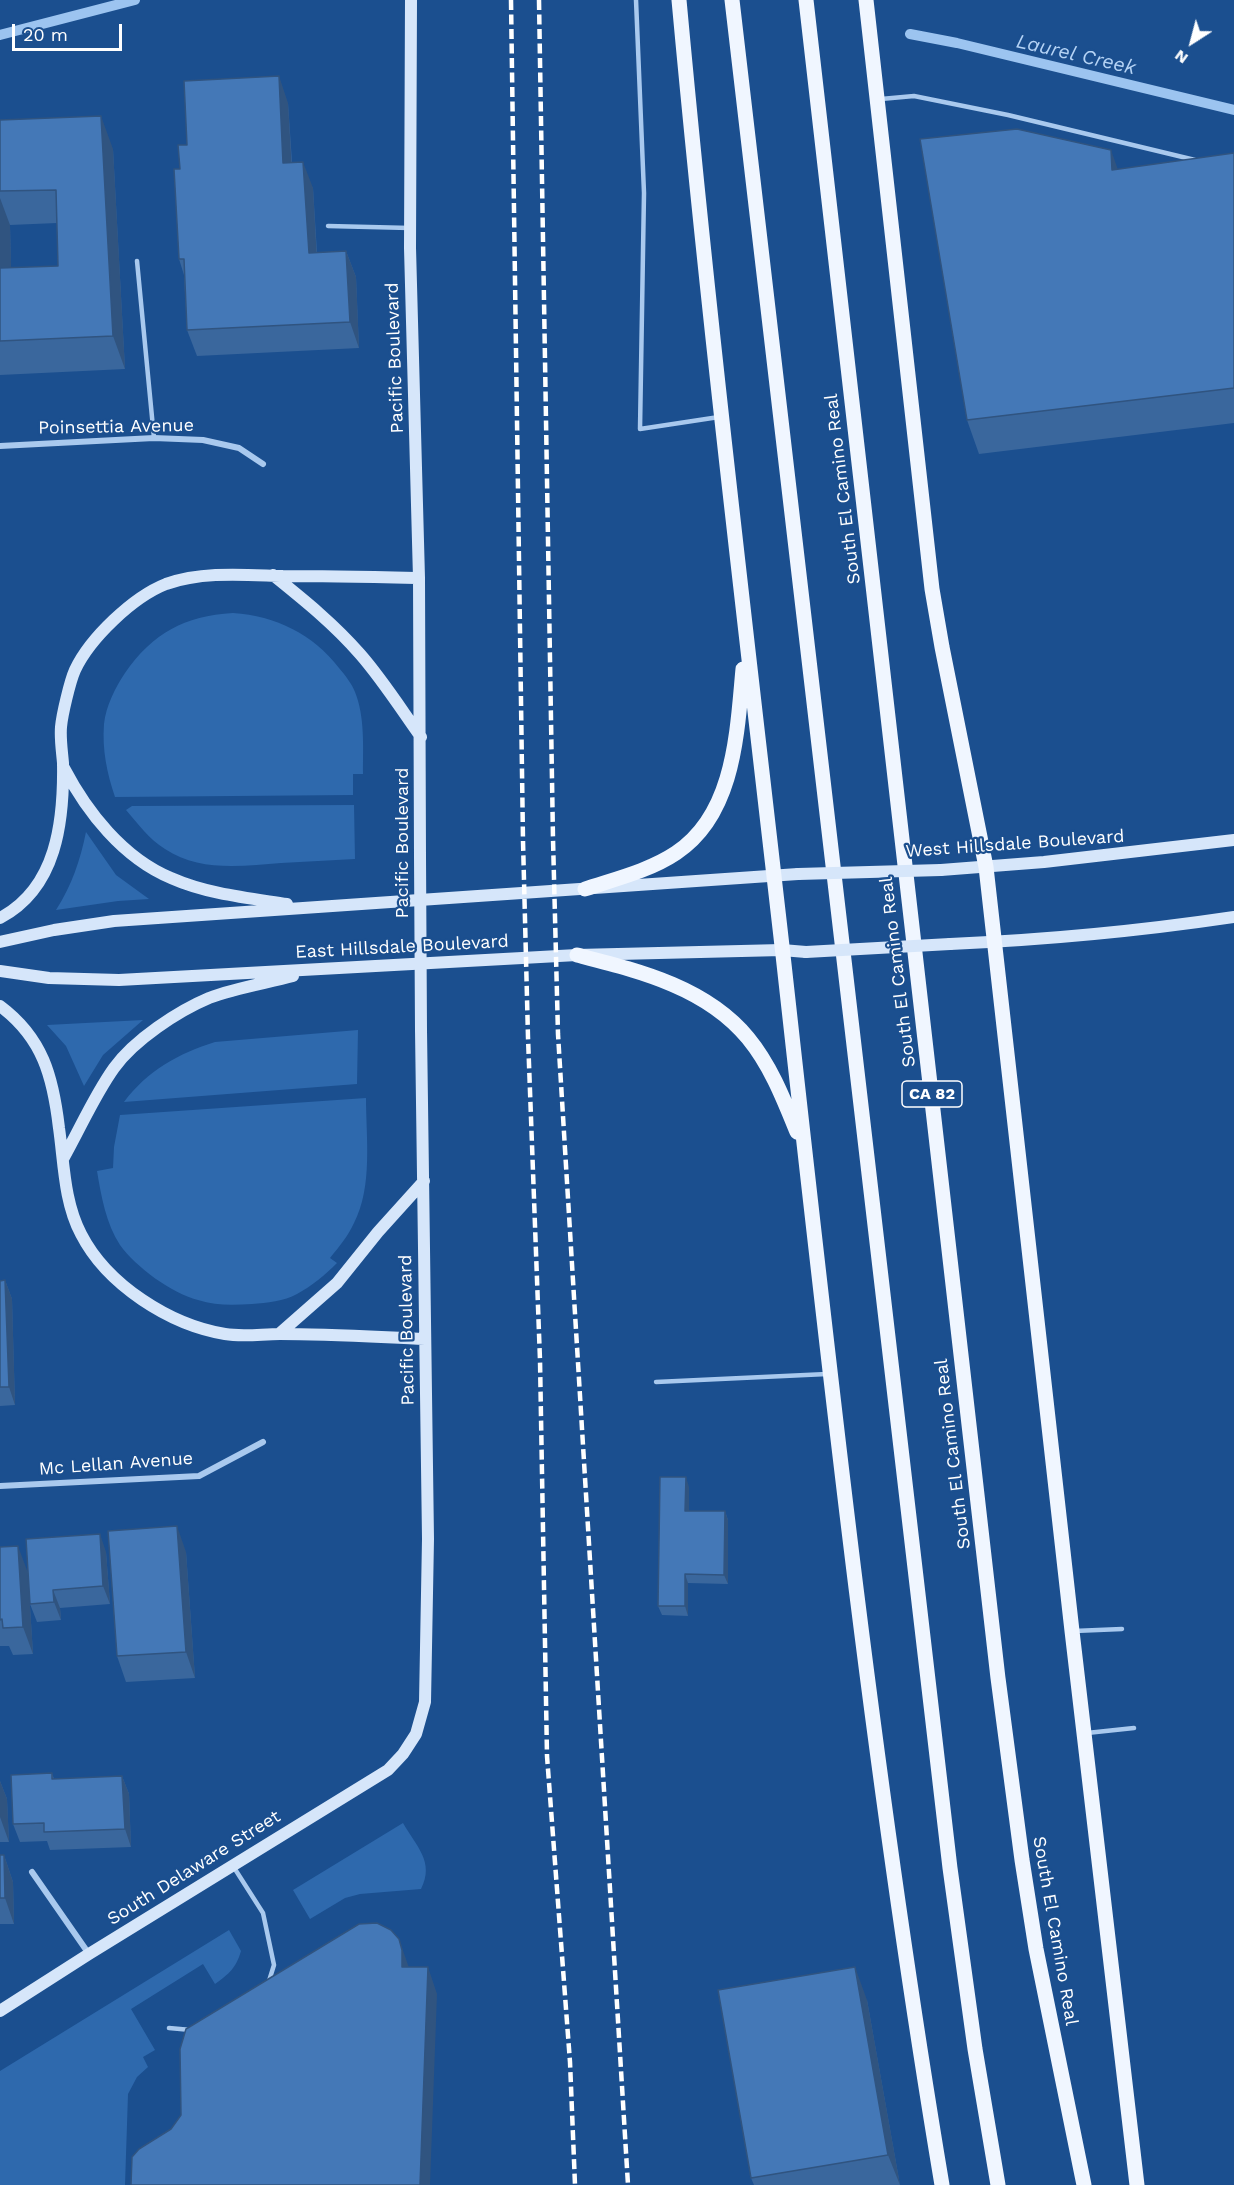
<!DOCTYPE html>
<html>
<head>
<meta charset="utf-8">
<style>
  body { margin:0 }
  #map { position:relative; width:1234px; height:2185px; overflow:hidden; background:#1b4f8f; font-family:"Work Sans",sans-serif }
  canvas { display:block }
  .north { position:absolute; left:1162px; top:12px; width:60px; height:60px; -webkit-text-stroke:4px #1b4f8f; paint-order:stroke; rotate:216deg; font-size:16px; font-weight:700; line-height:24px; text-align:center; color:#fff }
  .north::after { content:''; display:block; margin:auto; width:21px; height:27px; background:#fff; clip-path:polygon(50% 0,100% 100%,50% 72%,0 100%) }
  .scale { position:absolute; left:12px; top:24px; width:110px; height:27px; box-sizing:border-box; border:3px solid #fff; border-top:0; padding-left:8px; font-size:18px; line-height:21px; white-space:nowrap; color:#fff; -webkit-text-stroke:4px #1b4f8f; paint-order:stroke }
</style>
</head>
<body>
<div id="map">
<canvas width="1234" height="2185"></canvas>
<div class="north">N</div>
<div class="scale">20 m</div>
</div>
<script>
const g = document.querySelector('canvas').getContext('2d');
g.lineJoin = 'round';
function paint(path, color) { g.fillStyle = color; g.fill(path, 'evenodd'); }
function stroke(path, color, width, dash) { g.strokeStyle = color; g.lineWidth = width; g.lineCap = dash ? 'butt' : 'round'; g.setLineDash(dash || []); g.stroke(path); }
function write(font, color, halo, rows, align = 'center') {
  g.font = font + ' "Work Sans",sans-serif'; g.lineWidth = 4.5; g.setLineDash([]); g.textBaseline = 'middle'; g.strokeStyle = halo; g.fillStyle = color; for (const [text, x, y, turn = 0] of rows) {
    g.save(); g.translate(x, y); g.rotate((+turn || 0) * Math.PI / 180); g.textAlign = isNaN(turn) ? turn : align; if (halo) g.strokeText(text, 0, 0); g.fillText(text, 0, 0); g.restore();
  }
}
paint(new Path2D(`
  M 233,613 C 276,616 313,634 339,668 C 345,675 352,684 355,692 C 365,717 363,747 363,774 L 353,774 L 353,795 L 115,797 C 107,773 102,750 104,724 C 106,706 115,688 125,673 C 153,633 184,616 233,613 Z
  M 354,805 L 355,859 C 330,860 306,862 281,863 C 242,866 199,872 165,849 C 149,839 138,824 126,810 L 132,806 Z
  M 86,832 L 116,875 L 149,899 L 118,901 L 56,910 C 72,885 80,861 86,832 Z
  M 143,1020 L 103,1055 L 84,1086 L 66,1046 L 47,1025 Z
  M 358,1030 L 357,1084 L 124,1102 C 147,1071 179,1053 215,1042 Z
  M 366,1098 C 366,1138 373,1186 354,1223 C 348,1236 339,1247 330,1258 L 337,1263 C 325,1275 312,1286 297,1294 C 284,1301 267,1303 252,1304 C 234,1305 216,1306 198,1300 C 171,1293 136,1267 120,1245 C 106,1224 101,1195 97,1171 L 113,1168 L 114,1147 L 120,1115 Z
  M 403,1823 C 416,1846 435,1862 421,1889 L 360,1894 L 345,1898 L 310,1919 L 293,1890 Z
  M 229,1930 L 241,1951 C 236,1968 229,1974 215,1984 L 203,1964 L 131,2009 L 155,2050 L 143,2057 L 148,2067 L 137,2077 L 128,2094 L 125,2185 L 0,2185 L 0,2071 Z`), '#2e69ad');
stroke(new Path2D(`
  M 910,34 L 957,43 L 1234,110
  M 0,35 L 135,0`), '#9cc4f0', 10);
stroke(new Path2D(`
  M 636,0 L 644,193 L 640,429 L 719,417
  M 881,99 L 914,96 L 1008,115 L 1195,160
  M 328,226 L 410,228
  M 137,261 L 154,438
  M 656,1382 L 827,1374
  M 1074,1631 L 1122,1629
  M 1087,1733 L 1134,1728
  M 233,1866 L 263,1913 L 274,1965 L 269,1981
  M 169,2028 L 191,2030`), '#a9c9ee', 4.5);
stroke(new Path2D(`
  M 0,446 L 154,438 L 203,440 L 239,448 L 263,464
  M 0,1486 L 199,1476 L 263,1442
  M 32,1872 L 89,1954`), '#a9c9ee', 6);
stroke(new Path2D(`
  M 411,0 L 410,248 L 419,578 L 420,856
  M 273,575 C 304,600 334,624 360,654 C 382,679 401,709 421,737
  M 64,768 C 87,812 123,858 171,878 C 207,894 248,898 287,904
  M 941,870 L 1044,862 L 1234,840
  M 0,918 C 57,888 64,821 63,763 C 62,751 60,739 61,727 C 62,715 70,681 75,670 C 90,638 133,597 166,584 C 203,571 245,575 283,576 C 328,576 373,577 419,578
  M 0,942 L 54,930 L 114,921 L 798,874
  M 950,944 C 1045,940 1140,931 1234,917
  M 0,971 L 49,978 L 119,980 L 577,955 L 782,950 L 806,952
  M 0,1006 C 43,1038 53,1077 59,1128 C 64,1163 64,1202 81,1234 C 107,1285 170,1325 225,1334 C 243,1337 262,1334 280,1334 C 328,1334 376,1337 425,1339
  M 63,1159 C 80,1129 94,1096 114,1068 C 134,1040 178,1011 209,998 C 235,988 267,983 293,976
  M 279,1334 L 337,1283 L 378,1232 L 424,1181
  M 0,2011 L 89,1954 L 388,1770 L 403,1754 L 416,1734 L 425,1702 L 428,1539 L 421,1030`), '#d6e6fa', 12);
stroke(new Path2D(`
  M 679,0 C 708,316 746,631 782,946 C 828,1360 873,1774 942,2185
  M 732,0 L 950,1868 L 975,2049 L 998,2185
  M 806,0 L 998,1678 L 1022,1860 L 1036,1949 L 1084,2185
  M 866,0 L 932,589 L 942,647 L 986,867 L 1072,1631 L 1137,2185
  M 585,889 C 615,879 649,871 676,853 C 735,814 737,732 743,669
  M 577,955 C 639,971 706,987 748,1038 C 771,1066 784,1100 797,1132`), '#f0f6ff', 15);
stroke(new Path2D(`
  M 511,0 L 523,841 L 528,1037 L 540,1360 L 547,1756 L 570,2062 L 575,2185
  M 539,0 L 553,839 L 558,1034 L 628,2185`), '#fff', 4.5, [10, 4.5]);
stroke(new Path2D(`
  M 420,856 L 421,1030
  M 798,874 L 941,870
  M 806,952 L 950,944`), '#d6e6fa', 12);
paint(new Path2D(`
  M 288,103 L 292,162 L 313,188 L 317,253 L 346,251 L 356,277 L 359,348 L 197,356 L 187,330 L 184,275 L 179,259 L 180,169 L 187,145 Z
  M 0,120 L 113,149 L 125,369 L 0,375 ZM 57,223 L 58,266 L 11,268 L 10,225 Z
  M 1234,153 L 1234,423 L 979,454 L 967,420 L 1118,170 Z
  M 5,1280 L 12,1299 L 15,1405 L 0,1406 L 0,1281 Z
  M 689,1487 L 689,1511 L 725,1511 L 728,1520 L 728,1584 L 688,1583 L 688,1616 L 662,1615 L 658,1606 Z
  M 0,1547 L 28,1572 L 106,1552 L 110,1604 L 60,1608 L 61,1620 L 37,1622 L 30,1604 L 29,1591 L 33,1654 L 13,1655 L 9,1646 L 0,1646 Z
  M 186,1552 L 195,1678 L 126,1682 L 117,1656 Z
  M 52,1773 L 54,1779 L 122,1776 L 129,1794 L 131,1847 L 50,1850 L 47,1841 L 20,1842 L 13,1824 Z
  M 0,1781 L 7,1799 L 9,1842 L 0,1842 Z
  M 0,1855 L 4,1855 L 13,1882 L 14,1924 L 0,1924 Z
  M 867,2000 L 900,2185 L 754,2185 L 751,2178 Z`), '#3a679d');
paint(new Path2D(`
  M 279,76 L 288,103 L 293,189 L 283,163 Z
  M 101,116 L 113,149 L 125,369 L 113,336 Z
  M 1111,150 L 1123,184 L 1112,170 Z
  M 303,162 L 313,188 L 318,279 L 309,253 Z
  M 0,198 L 10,225 L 12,302 L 0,269 Z
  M 346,251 L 356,277 L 359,348 L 350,322 Z
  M 5,1280 L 12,1299 L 15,1405 L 9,1387 Z
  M 686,1477 L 689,1487 L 689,1520 L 685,1511 Z
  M 725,1511 L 728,1520 L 728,1584 L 724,1575 Z
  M 177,1526 L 186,1552 L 195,1678 L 186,1652 Z
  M 100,1534 L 106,1552 L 110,1604 L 103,1586 Z
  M 18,1546 L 28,1573 L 33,1654 L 23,1627 Z
  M 685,1574 L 688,1583 L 688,1616 L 685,1606 Z
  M 53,1590 L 60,1608 L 61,1620 L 54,1602 Z
  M 122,1776 L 129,1794 L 131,1847 L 125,1829 Z
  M 0,1781 L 7,1799 L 9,1842 L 0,1817 Z
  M 4,1855 L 13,1882 L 14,1924 L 5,1898 Z
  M 399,1939 L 408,1965 L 412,1977 L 402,1967 Z
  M 428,1967 L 437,1994 L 430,2185 L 420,2185 Z
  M 855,1967 L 867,2000 L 900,2185 L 888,2155 Z`), '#305480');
const building = new Path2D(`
  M 279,76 L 283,163 L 303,162 L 309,253 L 346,251 L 350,322 L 187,330 L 184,259 L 179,259 L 174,169 L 180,169 L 178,145 L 187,145 L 184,81 Z
  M 101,116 L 113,336 L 0,341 L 0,268 L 58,266 L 56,190 L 0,191 L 0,120 Z
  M 1017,129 L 1111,150 L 1112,170 L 1234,153 L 1234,388 L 967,420 L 920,139 Z
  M 5,1280 L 9,1387 L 0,1387 L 0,1281 Z
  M 660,1477 L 686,1477 L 685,1511 L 725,1511 L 724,1575 L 685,1574 L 685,1606 L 658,1606 Z
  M 177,1526 L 186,1652 L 117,1656 L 108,1531 Z
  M 100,1534 L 103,1586 L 53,1590 L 54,1602 L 30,1604 L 26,1539 Z
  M 18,1546 L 23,1627 L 3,1628 L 2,1619 L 0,1620 L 0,1547 Z
  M 52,1773 L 52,1779 L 122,1776 L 125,1829 L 44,1832 L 44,1823 L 13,1824 L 11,1775 Z
  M 0,1855 L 4,1855 L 5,1898 L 0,1898 Z
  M 377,1923 L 391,1930 L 399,1939 L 402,1950 L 402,1967 L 428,1967 L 420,2185 L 131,2185 L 132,2157 L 139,2149 L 171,2129 L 181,2115 L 180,2049 L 186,2029 L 359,1924 Z
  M 855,1967 L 888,2155 L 751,2178 L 718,1990 Z`);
paint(building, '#4478b7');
stroke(building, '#305480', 1.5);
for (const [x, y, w] of [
  [932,1094,60]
]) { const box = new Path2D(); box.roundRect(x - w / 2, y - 13, w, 26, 4.5); g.fillStyle = '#1b4f8f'; g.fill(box); stroke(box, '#fff', 1.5); }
write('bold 16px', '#fff', null, [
  ["CA 82",932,1094]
]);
write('18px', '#fff', '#1b4f8f', [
  ["Pacific Boulevard",395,358,-92],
  ["Poinsettia Avenue",116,427,-1],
  ["South El Camino Real",843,489,-97],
  ["Pacific Boulevard",403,843,-90],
  ["West Hillsdale Boulevard",1015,844,-4],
  ["East Hillsdale Boulevard",402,947,-3],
  ["South El Camino Real",898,972,-97],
  ["Pacific Boulevard",407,1330,-91],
  ["South El Camino Real",953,1454,-97],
  ["Mc Lellan Avenue",116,1464,-4],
  ["South Delaware Street",194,1868,-32],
  ["South El Camino Real",1055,1931,80]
]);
write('italic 20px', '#b5d3f5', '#1b4f8f', [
  ["Laurel Creek",1076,55,13]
]);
</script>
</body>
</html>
